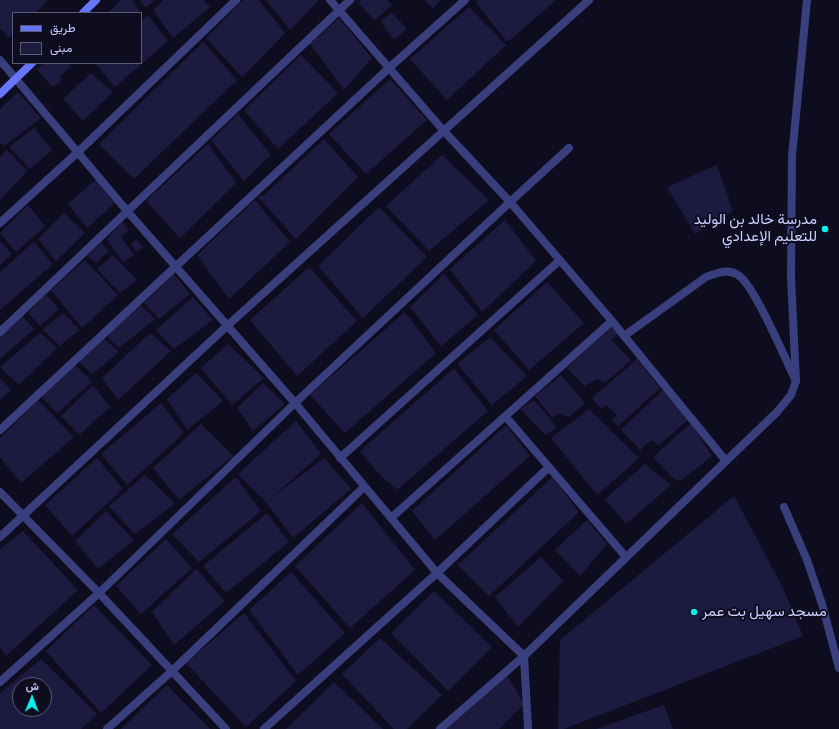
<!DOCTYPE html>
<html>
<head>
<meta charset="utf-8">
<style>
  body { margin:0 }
  #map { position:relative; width:839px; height:729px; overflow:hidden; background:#0e0d20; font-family:"Titillium Web",Vazirmatn,sans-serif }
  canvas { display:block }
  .legend { position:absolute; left:12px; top:12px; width:130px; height:52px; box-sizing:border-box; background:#0e0d20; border:1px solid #5a5a79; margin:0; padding:5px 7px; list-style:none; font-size:12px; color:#cdcdfe }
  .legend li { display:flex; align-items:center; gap:8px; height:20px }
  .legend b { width:20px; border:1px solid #5a5a79 }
  .north { position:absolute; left:12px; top:677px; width:40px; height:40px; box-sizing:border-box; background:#0e0d20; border:1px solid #5a5a79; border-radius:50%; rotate:1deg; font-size:11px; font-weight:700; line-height:16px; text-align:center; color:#cdcdfe }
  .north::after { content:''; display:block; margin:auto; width:14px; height:18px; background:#06f0ec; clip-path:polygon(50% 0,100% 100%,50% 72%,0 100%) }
</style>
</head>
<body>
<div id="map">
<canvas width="839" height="729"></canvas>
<ul class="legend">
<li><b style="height:5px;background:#6775fb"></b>طريق</li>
<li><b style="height:11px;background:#1d1a40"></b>مبنى</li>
</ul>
<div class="north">ش</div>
</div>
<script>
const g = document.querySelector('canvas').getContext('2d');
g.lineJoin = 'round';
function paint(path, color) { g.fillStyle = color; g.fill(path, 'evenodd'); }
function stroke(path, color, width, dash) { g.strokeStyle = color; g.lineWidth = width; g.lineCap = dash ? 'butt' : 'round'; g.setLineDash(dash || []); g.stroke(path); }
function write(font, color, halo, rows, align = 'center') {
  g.font = font + ' "Titillium Web",Vazirmatn,sans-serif'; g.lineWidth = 4; g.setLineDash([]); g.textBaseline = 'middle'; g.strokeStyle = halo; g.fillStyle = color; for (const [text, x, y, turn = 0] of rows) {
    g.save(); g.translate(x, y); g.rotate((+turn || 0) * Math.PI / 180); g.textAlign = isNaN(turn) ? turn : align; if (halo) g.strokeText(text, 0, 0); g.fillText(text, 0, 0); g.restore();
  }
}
paint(new Path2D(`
  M 0,0 L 48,0 L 35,13 L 13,13 L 13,34 L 9,38 L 0,28 Z
  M 121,0 L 132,0 L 141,13 L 108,13 Z
  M 139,0 L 155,0 L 146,8 Z
  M 164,0 L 203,0 L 210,7 L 173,38 L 153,10 Z
  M 243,0 L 259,0 L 285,33 L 242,77 L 206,38 Z
  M 266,0 L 317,0 L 318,1 L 290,30 Z
  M 361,0 L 387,0 L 392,5 L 375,20 L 358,3 Z
  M 424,0 L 441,0 L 433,8 Z
  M 478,0 L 556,0 L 510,40 L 506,41 L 480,8 L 476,2 Z
  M 469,7 L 506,45 L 447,100 L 410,59 Z
  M 391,12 L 407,29 L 394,40 L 381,22 Z
  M 148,15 L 168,41 L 115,87 L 95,63 L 141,63 L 141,21 Z
  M 339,18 L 372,58 L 344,90 L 310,44 Z
  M 203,42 L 237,80 L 134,179 L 99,144 Z
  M 301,55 L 338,93 L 278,149 L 244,110 Z
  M 44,63 L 69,63 L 70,67 L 60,76 L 61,82 L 52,87 L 37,69 Z
  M 91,73 L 113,92 L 83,121 L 63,99 Z
  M 390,79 L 427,120 L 366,174 L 329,134 Z
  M 18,92 L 41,118 L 4,146 L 0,143 L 0,109 Z
  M 238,114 L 271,155 L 244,181 L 211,140 Z
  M 34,128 L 52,150 L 30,169 L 9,147 Z
  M 324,139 L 358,177 L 296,239 L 258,197 L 263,196 Z
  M 208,144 L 236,183 L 180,238 L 146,201 Z
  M 7,150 L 27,171 L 0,200 L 0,157 Z
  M 442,155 L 489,200 L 429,251 L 386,206 Z
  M 717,165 L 733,211 L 695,234 L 667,187 Z
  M 96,179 L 115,203 L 87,228 L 68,204 Z
  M 255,200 L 290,242 L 229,299 L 197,255 Z
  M 28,205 L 45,226 L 16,252 L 0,233 Z
  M 379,207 L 427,257 L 363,318 L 318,266 Z
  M 64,213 L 85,233 L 56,261 L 38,239 Z
  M 505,220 L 536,261 L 482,312 L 450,269 Z
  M 122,222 L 129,230 L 121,237 L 134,255 L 123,262 L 107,239 Z
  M 136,239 L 143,247 L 136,252 L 131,245 Z
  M 0,241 L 12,254 L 0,265 Z
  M 34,242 L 53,264 L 0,310 L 0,272 Z
  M 101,242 L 109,251 L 96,263 L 87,256 Z
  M 113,255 L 137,280 L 120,293 L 97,269 Z
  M 85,260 L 118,295 L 82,328 L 51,290 Z
  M 309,267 L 357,321 L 297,376 L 250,320 Z
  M 174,274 L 190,294 L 159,319 L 144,303 Z
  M 444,274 L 478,315 L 441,346 L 410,307 Z
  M 547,282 L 584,323 L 529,370 L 494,330 Z
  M 46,294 L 59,309 L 40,326 L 28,313 Z
  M 193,297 L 213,320 L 174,349 L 156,330 Z
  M 140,304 L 155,319 L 119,348 L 106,336 Z
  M 405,312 L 436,353 L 345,433 L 310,395 Z
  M 63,313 L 80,330 L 59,346 L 43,329 Z
  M 23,316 L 34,329 L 0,359 L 0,337 Z
  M 611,327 L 618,334 L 611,340 L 631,360 L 605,383 L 598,379 L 584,386 L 567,368 Z
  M 40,333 L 57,348 L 19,385 L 0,367 Z
  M 150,333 L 171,351 L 118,400 L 102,378 Z
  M 490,337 L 527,376 L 492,405 L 457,364 Z
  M 104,338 L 119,352 L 92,374 L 78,361 Z
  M 228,344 L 264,378 L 232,405 L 201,368 Z
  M 637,359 L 660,388 L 618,426 L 612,420 L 617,415 L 606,405 L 601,409 L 592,398 Z
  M 74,364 L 92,382 L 57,413 L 41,396 Z
  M 454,368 L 488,411 L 397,490 L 376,471 L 360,451 Z
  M 196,373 L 223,401 L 187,430 L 167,399 Z
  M 561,375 L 585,403 L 569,417 L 560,414 L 552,417 L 535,396 Z
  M 0,378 L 11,390 L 0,400 Z
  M 263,383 L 285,404 L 253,431 L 237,408 Z
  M 93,385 L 110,407 L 79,435 L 61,416 Z
  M 663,390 L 688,420 L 659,445 L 651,440 L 640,450 L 621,430 Z
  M 38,400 L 74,437 L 21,483 L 0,457 L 0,438 Z
  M 534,400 L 557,427 L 546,435 L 520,409 Z
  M 161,403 L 184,433 L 127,485 L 101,454 Z
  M 589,409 L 639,458 L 597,495 L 551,438 Z
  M 296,421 L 321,454 L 271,498 L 324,458 L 351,489 L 293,538 L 266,502 L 238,474 Z
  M 691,423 L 712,456 L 680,481 L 674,479 L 653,457 Z
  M 201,424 L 233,456 L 179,500 L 153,468 Z
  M 506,425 L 530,456 L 435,540 L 412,511 Z
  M 97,458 L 123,489 L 72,536 L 45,505 Z
  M 645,464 L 671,485 L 626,524 L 605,499 Z
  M 145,475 L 175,503 L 135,534 L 109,506 Z
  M 236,477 L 261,511 L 199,562 L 172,534 Z
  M 552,477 L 579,512 L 489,596 L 458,565 Z
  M 734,496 L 783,588 L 803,636 L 564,729 L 558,729 L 560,640 Z
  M 362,503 L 415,570 L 350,628 L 295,566 Z
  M 106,511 L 134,540 L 98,569 L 75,541 Z
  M 267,513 L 289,542 L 226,593 L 203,566 Z
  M 587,520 L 607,544 L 580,576 L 555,550 Z
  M 23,531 L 78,590 L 6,656 L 0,648 L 0,549 Z
  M 166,539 L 192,568 L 141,614 L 116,586 Z
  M 541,557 L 563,581 L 518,627 L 495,597 Z
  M 196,569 L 225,601 L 174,645 L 152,612 Z
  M 291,572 L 345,633 L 298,675 L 249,610 Z
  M 434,591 L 492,647 L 448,691 L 391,633 Z
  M 94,605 L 152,665 L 101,713 L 46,651 Z
  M 244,613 L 296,681 L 246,727 L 186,663 Z
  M 380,638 L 442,695 L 407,729 L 394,729 L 342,674 Z
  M 41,659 L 97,714 L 81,729 L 0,729 L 0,693 ZM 20,685 L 44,685 L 44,709 L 20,709 Z
  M 507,675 L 524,704 L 499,729 L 444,729 Z
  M 334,682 L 383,729 L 286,729 Z
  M 167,685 L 210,729 L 121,729 Z
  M 664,705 L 673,729 L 596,729 Z`), '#1d1a40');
stroke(new Path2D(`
  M 510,202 L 569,148
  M 624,336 L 706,277 C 717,273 727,268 738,275 C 754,284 786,361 796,381`), '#393f7d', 8);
stroke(new Path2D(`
  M 330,0 L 443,130 L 510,202 L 612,321 L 726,461 L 524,656 L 528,729
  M 0,60 L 128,212 L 295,403 L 437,573 L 524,656 L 440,729
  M 0,223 L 78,152 L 236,0
  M 0,332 L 350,0
  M 506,417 L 626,557
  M 0,430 L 389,68 L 465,0
  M 340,458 L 560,260
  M 726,461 L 777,412 L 791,395 L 796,381 L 791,278 L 792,156 L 807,0
  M 0,492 L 99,593 L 226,729
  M 784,507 L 807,560 L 822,604 L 839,668
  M 391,518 L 612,321
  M 0,537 L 227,326 L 589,0
  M 0,682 L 99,593 L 295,403 L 510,202
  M 107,729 L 172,671 L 364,487
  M 264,729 L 437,573 L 549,467`), '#393f7d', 8);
stroke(new Path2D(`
  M 83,13 L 96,0
  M 0,94 L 32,63`), '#6775fb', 8);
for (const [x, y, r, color] of [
  [825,229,4,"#06f0ec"],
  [694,612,4,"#06f0ec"]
]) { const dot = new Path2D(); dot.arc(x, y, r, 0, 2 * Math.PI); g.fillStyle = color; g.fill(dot); stroke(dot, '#0e0d20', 1.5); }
write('15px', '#cdcdfe', '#0e0d20', [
  ["مدرسة خالد بن الوليد",817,220],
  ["للتعليم الإعدادي",817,237],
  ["مسجد سهيل بت عمر",702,612,"left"]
], 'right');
</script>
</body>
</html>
